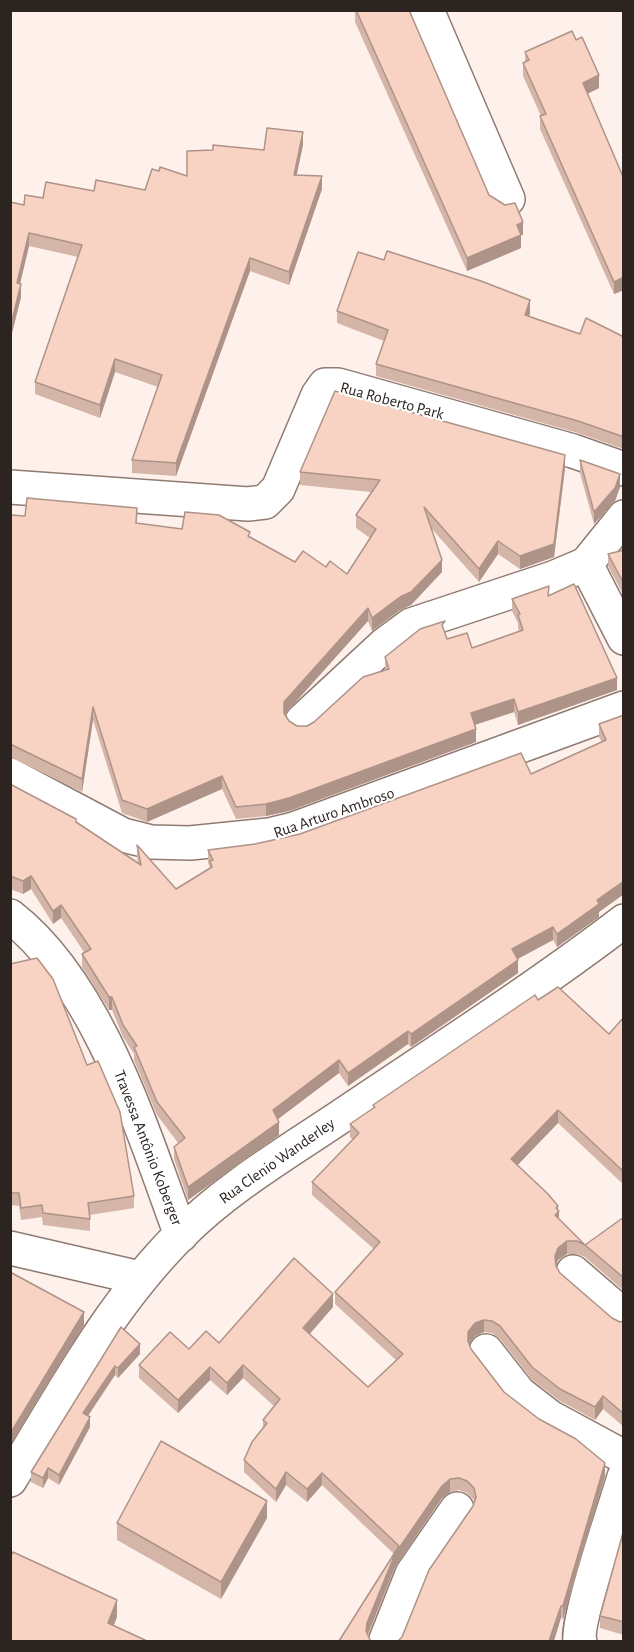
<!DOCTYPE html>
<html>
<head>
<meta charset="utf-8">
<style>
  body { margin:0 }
  #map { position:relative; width:634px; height:1652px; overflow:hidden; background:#fef0ea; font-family:"Alegreya Sans",sans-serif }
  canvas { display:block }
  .frame { position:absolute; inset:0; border:12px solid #2c2420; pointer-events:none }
</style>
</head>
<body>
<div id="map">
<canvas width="634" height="1652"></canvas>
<div class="frame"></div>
</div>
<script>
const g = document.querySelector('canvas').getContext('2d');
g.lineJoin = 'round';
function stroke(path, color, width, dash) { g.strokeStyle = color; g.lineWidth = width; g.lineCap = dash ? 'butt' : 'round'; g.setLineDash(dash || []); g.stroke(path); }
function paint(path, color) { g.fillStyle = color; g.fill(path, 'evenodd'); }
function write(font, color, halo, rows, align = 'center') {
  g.font = font + ' "Alegreya Sans",sans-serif'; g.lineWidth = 4.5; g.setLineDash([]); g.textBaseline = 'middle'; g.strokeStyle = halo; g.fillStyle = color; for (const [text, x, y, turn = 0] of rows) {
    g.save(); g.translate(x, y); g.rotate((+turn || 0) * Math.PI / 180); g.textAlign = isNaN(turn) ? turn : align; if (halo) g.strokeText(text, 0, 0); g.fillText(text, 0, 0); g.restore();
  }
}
const minor = new Path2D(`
  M 427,10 L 508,199
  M 10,487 L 248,504 L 265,502 L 278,489 L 318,395 L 325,385 L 338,385 L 573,451 L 624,469
  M 586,564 L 624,638
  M 302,721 L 384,645 L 411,625 L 553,578 L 586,564 L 624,517
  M 10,775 L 123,835 L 151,842 L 190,843 L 269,835 L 294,829 L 624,708
  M 10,916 C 99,985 143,1133 181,1235
  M 10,1248 L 140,1278
  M 573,1272 L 624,1316
  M 486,1351 L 519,1393 L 550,1417 L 624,1457
  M 10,1480 C 62,1395 109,1306 180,1235 C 226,1189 283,1155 337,1119 C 433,1054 531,992 624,921
  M 385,1642 L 412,1574 L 457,1509
  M 580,1642 C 575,1624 616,1504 624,1477`);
stroke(minor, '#8f7b72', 36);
stroke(minor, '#fff', 33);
paint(new Path2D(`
  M 355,10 L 409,10 L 489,195 L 523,235 L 521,235 L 521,248 L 467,271 L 355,22 Z
  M 525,52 L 599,88 L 587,94 L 624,179 L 624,290 L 614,294 L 540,129 L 540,116 L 541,116 L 523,76 L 523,63 L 525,62 Z
  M 303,145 L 296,175 L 322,189 L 289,285 L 250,271 L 176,476 L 132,473 L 132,460 L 158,387 L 115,372 L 100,418 L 35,394 L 35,382 L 78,257 L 29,246 L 20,284 L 21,297 L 10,341 L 24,205 L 43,198 L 94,191 L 145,190 L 159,171 L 187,176 L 264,150 Z
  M 337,311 L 530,313 L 529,316 L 580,334 L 624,337 L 624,449 L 578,433 L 376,376 L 376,364 L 384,341 L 337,323 Z
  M 580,460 L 620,487 L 615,501 L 594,524 L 580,473 Z
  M 565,468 L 554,557 L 520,569 L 498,554 L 479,582 L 431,528 L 442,572 L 411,605 L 400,610 L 372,631 L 368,621 L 285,714 L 289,721 L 297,726 L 307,726 L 314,722 L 385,670 L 385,657 L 445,633 L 447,639 L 472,648 L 519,632 L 518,628 L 518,623 L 512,611 L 512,599 L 549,596 L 617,690 L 518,725 L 514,712 L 475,725 L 476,742 L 289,811 L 266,816 L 236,819 L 222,789 L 147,822 L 122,813 L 93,720 L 82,792 L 10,757 L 10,515 L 137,524 L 250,537 L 295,562 L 326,567 L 347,574 L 370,538 L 356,528 L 356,515 L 371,492 L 300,485 L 300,472 Z
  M 624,550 L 624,596 L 608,566 L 608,554 Z
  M 624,715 L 624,894 L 599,912 L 599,917 L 557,947 L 553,940 L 517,959 L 518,973 L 411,1047 L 408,1044 L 348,1086 L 339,1073 L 277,1119 L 279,1135 L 188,1200 L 174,1159 L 174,1147 L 178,1143 L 157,1115 L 134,1060 L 134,1054 L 123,1037 L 112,1010 L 109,1010 L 82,967 L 82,954 L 84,952 L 61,918 L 53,924 L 31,889 L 23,894 L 10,889 L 10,784 L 76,822 L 138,863 L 137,858 L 137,845 L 176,889 L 210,868 L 208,863 L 208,850 L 255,844 L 300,834 L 531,774 L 602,742 L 599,737 L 599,724 Z
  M 10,964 L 134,1196 L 134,1208 L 90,1215 L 90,1231 L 43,1225 L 42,1217 L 21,1220 L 19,1206 L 10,1205 Z
  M 538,1000 L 609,1034 L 624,1017 L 624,1185 L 558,1123 L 517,1165 L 558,1210 L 559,1219 L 585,1245 L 624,1217 L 624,1291 L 585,1257 L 577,1254 L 567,1254 L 558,1260 L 556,1266 L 560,1273 L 612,1318 L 620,1322 L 624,1321 L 624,1427 L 603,1409 L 595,1420 L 560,1401 L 532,1380 L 500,1339 L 492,1333 L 484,1332 L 475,1336 L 469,1344 L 471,1349 L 504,1392 L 605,1476 L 563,1619 L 561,1618 L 402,1637 L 473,1506 L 474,1500 L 467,1493 L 459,1490 L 450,1492 L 442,1498 L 395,1567 L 368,1635 L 339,1641 L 394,1554 L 322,1485 L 307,1502 L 286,1485 L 276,1502 L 244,1472 L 244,1460 L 263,1427 L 263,1420 L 274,1406 L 243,1378 L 227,1395 L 210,1380 L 178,1413 L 139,1378 L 139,1365 L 189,1349 L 219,1343 L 333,1307 L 310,1334 L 368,1387 L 396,1360 L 335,1304 L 335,1292 L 374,1249 L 312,1195 L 312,1182 L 353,1140 L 350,1137 L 350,1124 L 373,1109 L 373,1105 Z
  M 121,1327 L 140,1354 L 118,1378 L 115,1375 L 88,1416 L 90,1427 L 59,1485 L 48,1478 L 43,1488 L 31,1482 L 31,1472 Z
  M 267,1518 L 221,1599 L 117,1540 L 117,1523 Z
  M 624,1529 L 624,1635 L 600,1628 L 600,1616 Z`), '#d5b5a7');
paint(new Path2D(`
  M 599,75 L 599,88 L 583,96 L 583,83 Z
  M 303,132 L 303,145 L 294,188 L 294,175 Z
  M 322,176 L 322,189 L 289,285 L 289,272 Z
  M 523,222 L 523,235 L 521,235 L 521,248 L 467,271 L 467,258 L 517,225 Z
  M 29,233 L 29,246 L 17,296 L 17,283 Z
  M 250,258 L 250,271 L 176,476 L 176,463 Z
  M 624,277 L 624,290 L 614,294 L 614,282 Z
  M 21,284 L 21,297 L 10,341 L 10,328 Z
  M 530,300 L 530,313 L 525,327 L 525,315 Z
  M 115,359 L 115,372 L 100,418 L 100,405 Z
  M 565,455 L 565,468 L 554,557 L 520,569 L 520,556 Z
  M 620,474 L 620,487 L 615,501 L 594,524 L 594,512 Z
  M 498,541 L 498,554 L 479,582 L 479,569 Z
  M 442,560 L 442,572 L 411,605 L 400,610 L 372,631 L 372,618 Z
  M 368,608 L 368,621 L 284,715 L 284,702 Z
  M 617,678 L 617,690 L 518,725 L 518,712 Z
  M 514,699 L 514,712 L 471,726 L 471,713 Z
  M 93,707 L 93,720 L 82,792 L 82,779 Z
  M 476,729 L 476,742 L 289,811 L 266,816 L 266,804 Z
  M 222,776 L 222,789 L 147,822 L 147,809 Z
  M 31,876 L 31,889 L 23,894 L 23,881 Z
  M 624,881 L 624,894 L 599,912 L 599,917 L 557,947 L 557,934 L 597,900 Z
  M 61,905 L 61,918 L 53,924 L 53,911 Z
  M 553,927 L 553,940 L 512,962 L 512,949 Z
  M 518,960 L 518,973 L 411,1047 L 411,1034 Z
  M 109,997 L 112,997 L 112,1010 L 109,1010 Z
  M 408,1031 L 408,1044 L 348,1086 L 348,1073 Z
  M 339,1060 L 339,1073 L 273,1123 L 273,1110 Z
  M 558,1110 L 558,1123 L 511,1172 L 511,1159 Z
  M 279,1122 L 279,1135 L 188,1200 L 188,1187 Z
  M 558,1206 L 558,1212 L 559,1211 L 559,1224 L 555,1228 L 556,1208 Z
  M 567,1241 L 567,1254 L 558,1260 L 555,1269 L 555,1256 L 558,1248 Z
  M 333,1294 L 333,1307 L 303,1341 L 303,1328 Z
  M 84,1312 L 84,1325 L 10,1446 L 10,1434 Z
  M 484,1320 L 484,1332 L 475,1336 L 468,1345 L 468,1332 L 475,1323 Z
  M 140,1344 L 140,1354 L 118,1378 L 118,1368 Z
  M 243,1365 L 243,1378 L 227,1395 L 227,1383 Z
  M 115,1366 L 115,1375 L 83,1423 L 83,1413 Z
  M 210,1367 L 210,1380 L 178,1413 L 178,1400 Z
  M 603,1396 L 603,1409 L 595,1420 L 595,1407 Z
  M 90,1417 L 90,1427 L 59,1485 L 59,1475 Z
  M 605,1463 L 605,1476 L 563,1619 L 563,1606 Z
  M 48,1468 L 48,1478 L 43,1488 L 43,1478 Z
  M 286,1472 L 286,1485 L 276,1502 L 276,1489 Z
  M 322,1473 L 322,1485 L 307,1502 L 307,1489 Z
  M 450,1479 L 450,1492 L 442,1498 L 395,1567 L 367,1636 L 366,1631 L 367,1623 L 395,1554 L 442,1486 Z
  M 267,1501 L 267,1518 L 221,1599 L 221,1582 Z
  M 117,1600 L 117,1617 L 108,1641 L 108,1623 Z
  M 561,1606 L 561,1618 L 554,1641 L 549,1641 Z`), '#ae9388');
const building = new Path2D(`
  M 356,10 L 409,10 L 489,195 L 505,205 L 515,203 L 523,222 L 517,225 L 521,235 L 467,258 Z
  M 572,31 L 576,40 L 582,37 L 599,75 L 583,83 L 624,179 L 624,277 L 614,282 L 540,116 L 546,114 L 523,63 L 529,60 L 525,52 Z
  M 267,128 L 303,132 L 294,175 L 322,176 L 289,272 L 250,258 L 176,463 L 132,460 L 162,375 L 115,359 L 100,405 L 35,382 L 82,245 L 29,233 L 17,283 L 21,284 L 10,328 L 10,202 L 24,205 L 25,195 L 43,198 L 46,182 L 94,191 L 96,180 L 145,190 L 152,169 L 159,171 L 160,167 L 187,176 L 187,151 L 213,150 L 213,145 L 264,150 Z
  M 387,251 L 481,281 L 530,300 L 525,315 L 580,334 L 586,318 L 624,337 L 624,437 L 578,421 L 376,364 L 388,330 L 337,311 L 358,252 L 384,260 Z
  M 335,391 L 565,455 L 554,544 L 520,556 L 498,541 L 479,569 L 424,507 L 442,560 L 411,592 L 400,597 L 372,618 L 368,608 L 284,702 L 284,713 L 289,721 L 297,726 L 307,726 L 314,722 L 363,677 L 389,669 L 385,657 L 420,629 L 445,621 L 442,625 L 447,639 L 467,633 L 472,648 L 523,630 L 518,615 L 520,614 L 512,599 L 549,586 L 548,596 L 574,584 L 617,678 L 518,712 L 514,699 L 471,713 L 476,729 L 289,798 L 266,804 L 236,807 L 222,776 L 147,809 L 122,800 L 93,707 L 82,779 L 10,744 L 10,515 L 25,516 L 27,498 L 137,508 L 136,523 L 182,529 L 185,512 L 219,515 L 250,532 L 248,536 L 295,562 L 303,551 L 326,567 L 330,561 L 347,574 L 376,529 L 356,515 L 380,480 L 300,472 Z
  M 580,460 L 620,474 L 615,488 L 594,512 Z
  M 624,550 L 624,584 L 608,554 Z
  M 624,715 L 624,881 L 597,900 L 599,904 L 557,934 L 553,927 L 512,949 L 518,960 L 411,1034 L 408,1031 L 348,1073 L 339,1060 L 273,1110 L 279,1122 L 188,1187 L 174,1147 L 185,1138 L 157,1102 L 134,1047 L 137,1046 L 123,1025 L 112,997 L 109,997 L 82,954 L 91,949 L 61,905 L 53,911 L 31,876 L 23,881 L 10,876 L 10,784 L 76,819 L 76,822 L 141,865 L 137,845 L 176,889 L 212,867 L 210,861 L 213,860 L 208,850 L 255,844 L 300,834 L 521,753 L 531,774 L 606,740 L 599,724 Z
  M 37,958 L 53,979 L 87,1065 L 98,1061 L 120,1112 L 134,1196 L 88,1203 L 90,1219 L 43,1213 L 42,1205 L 21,1208 L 19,1193 L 10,1193 L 10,964 Z
  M 558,987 L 609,1034 L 624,1017 L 624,1172 L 558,1110 L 511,1159 L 548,1194 L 558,1206 L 556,1208 L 559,1211 L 555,1215 L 585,1245 L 624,1217 L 624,1278 L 585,1245 L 577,1241 L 567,1241 L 558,1248 L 555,1256 L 556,1266 L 560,1273 L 612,1318 L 620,1322 L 624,1321 L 624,1414 L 603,1396 L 595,1407 L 560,1389 L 532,1367 L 500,1326 L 492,1321 L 484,1320 L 475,1323 L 468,1332 L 468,1341 L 471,1349 L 504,1392 L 539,1419 L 576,1439 L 605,1463 L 563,1606 L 561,1606 L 549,1641 L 398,1641 L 402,1637 L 429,1570 L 473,1506 L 476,1497 L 474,1488 L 467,1481 L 459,1478 L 450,1479 L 442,1486 L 395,1554 L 367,1623 L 366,1631 L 370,1640 L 371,1641 L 339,1641 L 399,1546 L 322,1473 L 307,1489 L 286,1472 L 276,1489 L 244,1460 L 252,1442 L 267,1423 L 263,1420 L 280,1399 L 243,1365 L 227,1383 L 210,1367 L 178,1400 L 139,1365 L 170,1332 L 189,1349 L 206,1331 L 219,1343 L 294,1258 L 333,1294 L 303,1328 L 368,1387 L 403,1354 L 335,1292 L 380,1242 L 312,1182 L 359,1133 L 350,1124 L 375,1107 L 373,1105 L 535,995 L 538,1000 Z
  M 10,1272 L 84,1312 L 10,1434 Z
  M 121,1327 L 140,1344 L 118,1368 L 115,1366 L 83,1413 L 90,1417 L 59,1475 L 48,1468 L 43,1478 L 31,1472 Z
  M 161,1441 L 267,1501 L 221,1582 L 117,1523 Z
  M 624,1529 L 624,1622 L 600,1616 Z
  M 13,1552 L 117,1600 L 108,1623 L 147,1641 L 10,1641 L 10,1558 Z`);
paint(building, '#f8d2c2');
stroke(building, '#ae9388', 1.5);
write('16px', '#2c2420', '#fff', [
  ["Rua Roberto Park",392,401,15],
  ["Rua Arturo Ambroso",334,813,-19],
  ["Travessa Antônio Koberger",148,1148,69],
  ["Rua Clenio Wanderley",277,1161,-35]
]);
</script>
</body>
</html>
